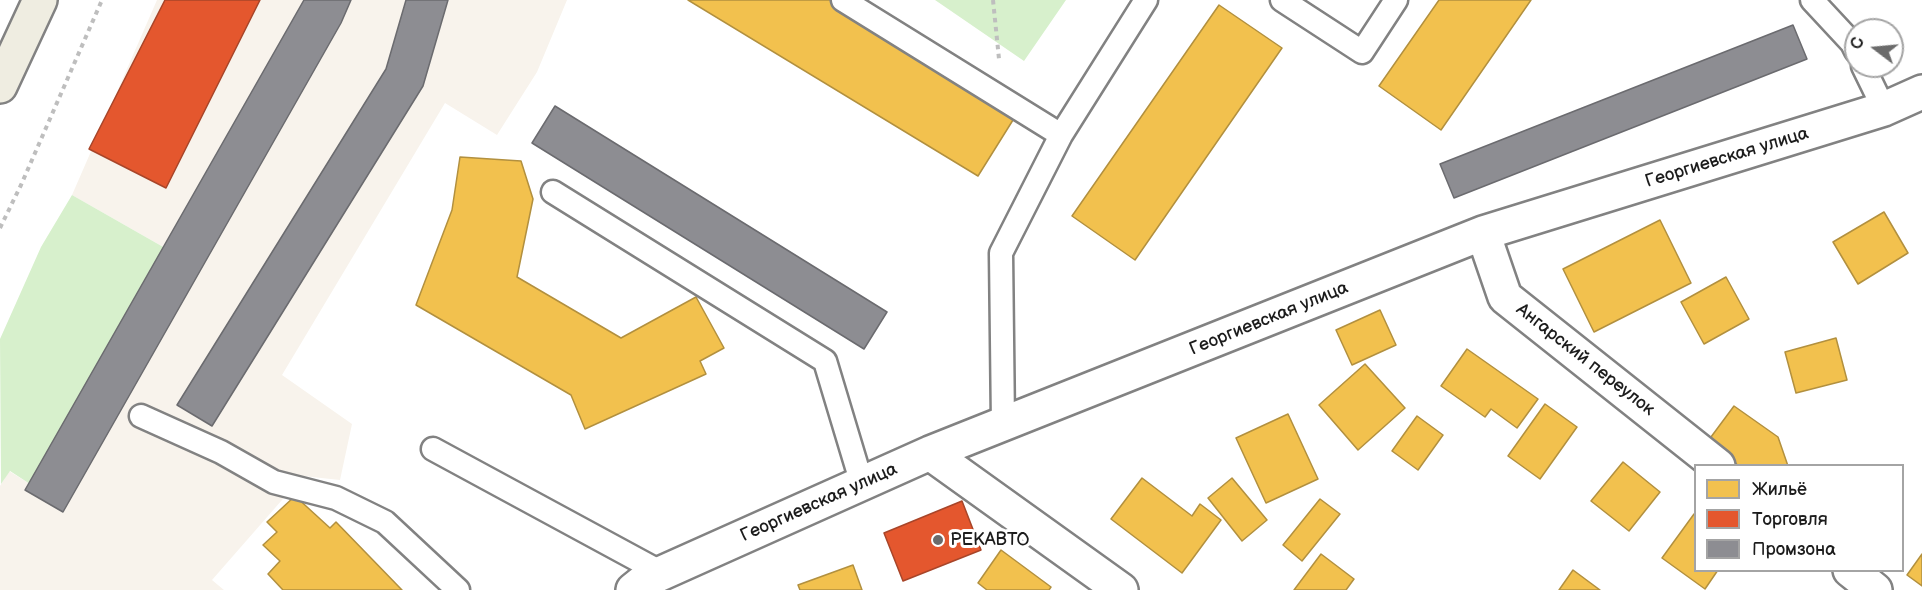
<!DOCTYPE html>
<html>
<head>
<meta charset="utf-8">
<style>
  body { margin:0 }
  #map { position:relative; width:1922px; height:590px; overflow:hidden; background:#fff; font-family:"Balsamiq Sans",sans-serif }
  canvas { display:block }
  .legend { position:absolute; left:1694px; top:464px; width:210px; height:108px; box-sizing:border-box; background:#fff; border:2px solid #a4a4a4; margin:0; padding:8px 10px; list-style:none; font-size:18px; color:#1c1c1c }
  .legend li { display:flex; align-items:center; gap:12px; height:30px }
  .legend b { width:30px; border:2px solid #a4a4a4 }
  .north { position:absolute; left:1844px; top:18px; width:60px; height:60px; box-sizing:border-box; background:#fff; border:2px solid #a4a4a4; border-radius:50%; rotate:286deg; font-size:16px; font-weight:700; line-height:24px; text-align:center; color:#1c1c1c }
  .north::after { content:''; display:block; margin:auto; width:21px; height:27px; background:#6b6b6b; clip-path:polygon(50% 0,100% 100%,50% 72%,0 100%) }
</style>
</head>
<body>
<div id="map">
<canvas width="1922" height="590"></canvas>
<ul class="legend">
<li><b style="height:16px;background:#f2c14e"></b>Жильё</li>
<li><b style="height:16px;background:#e4572e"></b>Торговля</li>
<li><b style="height:16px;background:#8d8d92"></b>Промзона</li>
</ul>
<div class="north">С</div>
</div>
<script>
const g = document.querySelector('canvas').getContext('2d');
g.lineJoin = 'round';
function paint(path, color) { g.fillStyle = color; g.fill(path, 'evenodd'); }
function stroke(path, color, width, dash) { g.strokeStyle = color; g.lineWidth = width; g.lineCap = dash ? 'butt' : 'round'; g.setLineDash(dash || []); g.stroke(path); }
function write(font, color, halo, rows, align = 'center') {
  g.font = font + ' "Balsamiq Sans",sans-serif'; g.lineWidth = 6; g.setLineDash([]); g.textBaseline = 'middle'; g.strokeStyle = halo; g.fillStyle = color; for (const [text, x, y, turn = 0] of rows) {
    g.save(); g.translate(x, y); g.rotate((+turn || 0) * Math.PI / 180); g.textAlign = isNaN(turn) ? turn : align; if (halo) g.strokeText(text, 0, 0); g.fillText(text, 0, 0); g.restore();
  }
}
paint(new Path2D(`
  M 157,0 L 567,0 L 537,72 L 497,135 L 445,103 L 282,375 L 352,424 L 340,480 L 303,476 L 212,580 L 224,590 L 0,590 L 0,486 L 9,471 L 30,484 L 172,252 L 72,195 Z`), '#f8f3ec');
paint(new Path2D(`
  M 935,0 L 1066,0 L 1024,61 Z
  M 72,195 L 172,252 L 30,484 L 10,471 L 1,484 L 0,339 L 41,247 Z`), '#d7f0cc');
const homes = new Path2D(`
  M 688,0 L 834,0 L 1018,112 L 978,176 Z
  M 1439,0 L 1531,0 L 1441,130 L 1379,86 Z
  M 1219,5 L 1282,48 L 1135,260 L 1072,216 Z
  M 460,157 L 521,161 L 533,199 L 517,277 L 621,338 L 696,297 L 724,348 L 700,361 L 706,374 L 585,429 L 571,395 L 416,305 L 452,210 Z
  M 1884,212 L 1908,253 L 1858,284 L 1833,242 Z
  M 1660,220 L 1691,283 L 1594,332 L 1563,269 Z
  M 1726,277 L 1749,319 L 1704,344 L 1681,302 Z
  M 1380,310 L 1396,345 L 1352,365 L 1336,330 Z
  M 1836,338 L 1847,380 L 1796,393 L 1785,352 Z
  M 1467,349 L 1538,399 L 1517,428 L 1491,409 L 1485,417 L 1441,386 Z
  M 1365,364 L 1405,408 L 1358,450 L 1319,405 Z
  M 1545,404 L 1577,427 L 1540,479 L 1508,456 Z
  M 1734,406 L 1778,437 L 1788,466 L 1739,466 L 1708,441 Z
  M 1288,414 L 1318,479 L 1266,503 L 1236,438 Z
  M 1417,416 L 1443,435 L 1418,470 L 1392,451 Z
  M 1623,462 L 1660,492 L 1629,531 L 1591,501 Z
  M 1142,478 L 1192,516 L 1200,504 L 1221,520 L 1182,573 L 1111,519 Z
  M 1232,478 L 1267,520 L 1242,541 L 1208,498 Z
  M 295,496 L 330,528 L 336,522 L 402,590 L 283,590 L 268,574 L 280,561 L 263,545 L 277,532 L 267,522 Z
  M 1320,499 L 1340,514 L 1302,561 L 1283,545 Z
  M 1694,514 L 1696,515 L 1696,570 L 1718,570 L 1705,589 L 1662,558 Z
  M 1001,550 L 1051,587 L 1049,590 L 987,590 L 978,583 Z
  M 1321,554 L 1354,579 L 1346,590 L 1294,590 Z
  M 1922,554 L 1922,586 L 1907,575 Z
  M 853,565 L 862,590 L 800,590 L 798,585 Z
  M 1573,570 L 1600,590 L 1559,590 Z`);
paint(homes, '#f2c14e');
stroke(homes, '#b2903f', 1.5);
const shops = new Path2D(`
  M 165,0 L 260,0 L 166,188 L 89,149 Z
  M 962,501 L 981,550 L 903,581 L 884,533 Z`);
paint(shops, '#e4572e');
stroke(shops, '#a84529', 1.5);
const industry = new Path2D(`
  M 304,0 L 351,0 L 341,23 L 63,512 L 25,490 Z
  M 406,0 L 448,0 L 423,86 L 212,426 L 177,405 L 386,69 Z
  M 1793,25 L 1807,59 L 1454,198 L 1440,164 Z
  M 555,106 L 887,312 L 864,349 L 532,143 Z`);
paint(industry, '#8d8d92');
stroke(industry, '#6b6b6f', 1.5);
const lane = new Path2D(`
  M 843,0 L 1061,135 L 1001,253 L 1003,425
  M 1282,0 L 1362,52 L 1396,0
  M 1812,0 L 1852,43 L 1856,51
  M 1863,66 L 1884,109
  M 1061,135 L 1146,0
  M 553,192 L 825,361 L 862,484
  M 141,416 L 221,452 L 274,482 L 336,498 L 385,522 L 458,590
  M 433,449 L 662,573`);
const street = new Path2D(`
  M 1483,233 L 1505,297 L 1718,466
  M 930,453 L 1121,590
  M 1850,570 L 1875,590
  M 633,590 L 643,582 L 662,573 L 930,453 L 1483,233 L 1884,109 L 1922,92`);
const primary = new Path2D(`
  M 0,86 L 40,0`);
stroke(lane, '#828282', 27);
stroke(street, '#828282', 38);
stroke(primary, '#828282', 38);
stroke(new Path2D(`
  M 993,0 L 999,59
  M 0,228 L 21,185 L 102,0`), '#bebebe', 4, [4.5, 4.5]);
stroke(lane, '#fff', 22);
stroke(street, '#fff', 33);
stroke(primary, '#efede1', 33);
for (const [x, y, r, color] of [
  [938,540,6,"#6b6b6b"]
]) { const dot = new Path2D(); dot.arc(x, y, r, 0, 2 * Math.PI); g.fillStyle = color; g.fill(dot); stroke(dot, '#fff', 2); }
write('18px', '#1c1c1c', '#fff', [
  ["Георгиевская улица",1727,158,-17],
  ["Георгиевская улица",1269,319,-22],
  ["Ангарский переулок",1585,360,38],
  ["Георгиевская улица",819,503,-24]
]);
write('18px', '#1c1c1c', '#fff', [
  ["РЕКАВТО",950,540]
], 'left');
</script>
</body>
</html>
